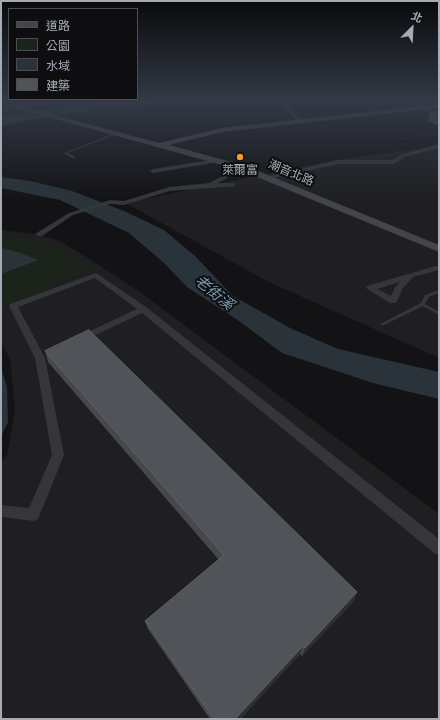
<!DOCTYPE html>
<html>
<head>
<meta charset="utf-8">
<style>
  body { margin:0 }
  #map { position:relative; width:440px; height:720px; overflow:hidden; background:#131315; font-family:Inter,"Noto Sans TC",sans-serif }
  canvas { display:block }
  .frame { position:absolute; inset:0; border:2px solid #a4abb5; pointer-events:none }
  .legend { position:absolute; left:8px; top:8px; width:130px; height:92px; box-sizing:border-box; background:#0e0e10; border:1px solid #4a4d52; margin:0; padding:5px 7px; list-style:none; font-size:12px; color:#a4abb5 }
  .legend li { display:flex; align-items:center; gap:8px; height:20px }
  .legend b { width:20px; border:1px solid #4a4d52 }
  .north { position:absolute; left:392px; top:8px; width:40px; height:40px; -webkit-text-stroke:3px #0e0e10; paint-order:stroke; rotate:24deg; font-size:11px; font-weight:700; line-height:16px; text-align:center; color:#a4abb5 }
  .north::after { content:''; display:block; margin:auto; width:14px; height:18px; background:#a4abb5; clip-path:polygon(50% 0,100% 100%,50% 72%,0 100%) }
</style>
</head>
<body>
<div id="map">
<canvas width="440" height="720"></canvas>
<div class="frame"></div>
<ul class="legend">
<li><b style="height:5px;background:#42454a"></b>道路</li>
<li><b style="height:11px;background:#1b231b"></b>公園</li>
<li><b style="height:11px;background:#293339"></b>水域</li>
<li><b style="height:11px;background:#505358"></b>建築</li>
</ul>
<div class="north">北</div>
</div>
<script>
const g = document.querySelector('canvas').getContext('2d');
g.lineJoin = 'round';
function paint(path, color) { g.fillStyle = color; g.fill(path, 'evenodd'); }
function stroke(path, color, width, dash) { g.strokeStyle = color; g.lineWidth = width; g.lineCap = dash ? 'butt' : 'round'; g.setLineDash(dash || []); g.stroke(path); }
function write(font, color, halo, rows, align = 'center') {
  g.font = font + ' Inter,"Noto Sans TC",sans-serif'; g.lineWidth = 4; g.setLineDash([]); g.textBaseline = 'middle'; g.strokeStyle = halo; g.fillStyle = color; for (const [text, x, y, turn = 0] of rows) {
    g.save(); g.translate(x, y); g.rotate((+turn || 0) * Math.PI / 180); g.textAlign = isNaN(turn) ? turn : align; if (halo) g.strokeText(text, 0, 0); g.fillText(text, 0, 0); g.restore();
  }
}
paint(new Path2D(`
  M 1,101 L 80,101 L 1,114 Z
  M 439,146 L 439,358 L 271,283 L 125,203 L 335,160 Z
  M 1,230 L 33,234 L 58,240 L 91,260 L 137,290 L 439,514 L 439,719 L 1,719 L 1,462 L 7,455 L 15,409 L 10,359 L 1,342 Z`), '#1f1f22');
paint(new Path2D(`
  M 1,235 L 51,244 L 95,268 L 1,307 Z`), '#1b231b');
paint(new Path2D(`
  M 110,101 L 183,101 C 123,107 60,112 1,126 L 1,117 L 64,106 Z
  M 1,177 L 30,181 L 72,191 L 124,211 L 164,230 L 195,256 L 233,296 L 290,328 L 338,349 L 439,372 L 439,399 L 373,383 L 282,353 L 239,321 L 187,287 L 164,263 L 129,233 L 60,200 L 1,188 Z
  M 1,248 L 21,253 L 38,260 L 1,274 Z
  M 1,367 L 7,387 L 8,422 L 1,437 Z`), '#293339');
stroke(new Path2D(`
  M 401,139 L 439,132`), '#3a3d41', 1, [1, 1.5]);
paint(new Path2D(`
  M 115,133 L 117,134 L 67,153 L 74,156 L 74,158 L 72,158 L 64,153 Z
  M 439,290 L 439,293 L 429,297 L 425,304 L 439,312 L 439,315 L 423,306 L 384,325 L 382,325 L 380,324 L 421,303 L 425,295 Z`), '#34363a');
paint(new Path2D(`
  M 297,101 L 301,102 L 286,106 L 304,121 L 304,123 L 300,123 L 281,106 Z
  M 405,101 L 410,101 L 439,115 L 439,118 Z
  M 439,144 L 439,148 L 404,157 L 394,164 L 338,164 L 268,179 L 265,177 L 338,160 L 393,160 L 400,155 Z
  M 217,159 L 219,160 L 219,162 L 153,173 L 150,171 L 153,169 Z
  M 241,167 L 246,168 L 218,183 L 233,183 L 235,184 L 235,186 L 170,191 L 124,205 L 110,204 L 73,215 L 42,236 L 39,236 L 35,234 L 69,213 L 110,200 L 124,201 L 169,187 L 209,183 Z
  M 439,265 L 439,270 L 413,277 L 403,288 L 396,303 L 390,303 L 366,288 L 367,286 ZM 400,282 L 395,287 L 391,296 L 377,289 Z
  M 96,273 L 146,307 L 439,539 L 439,555 L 434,553 L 142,313 L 83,341 L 77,341 L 75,339 L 77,337 L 137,309 L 95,278 L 18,307 L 45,358 L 64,455 L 38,519 L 33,521 L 1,517 L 1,505 L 29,508 L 52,455 L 35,358 L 9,306 L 10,304 Z`), '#34363a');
paint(new Path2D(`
  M 1,101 L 159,143 L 222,128 L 439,104 L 439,108 L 222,132 L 169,145 L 246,166 L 439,245 L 439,252 L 240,170 L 1,104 Z`), '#42454a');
paint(new Path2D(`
  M 439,112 L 439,126 L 428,121 L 430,113 Z
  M 45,351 L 357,592 L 353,602 L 302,656 L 300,654 L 240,719 L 210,719 L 148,629 L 145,621 L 219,560 L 48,362 Z`), '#46484d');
paint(new Path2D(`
  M 357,592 L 353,602 L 302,656 L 305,648 Z
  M 303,646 L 300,654 L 240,719 L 235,719 Z`), '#2d2f32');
const building = new Path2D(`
  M 439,112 L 439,118 L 430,113 Z
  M 89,330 L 357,592 L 305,648 L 303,646 L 235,719 L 214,719 L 145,621 L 224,555 L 45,351 Z`);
paint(building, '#505358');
stroke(building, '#5d6167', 1);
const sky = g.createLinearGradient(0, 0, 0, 202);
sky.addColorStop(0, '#0a0a0c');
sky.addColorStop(0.5, '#333946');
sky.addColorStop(1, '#33394600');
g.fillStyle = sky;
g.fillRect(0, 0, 440, 202);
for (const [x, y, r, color] of [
  [240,157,4,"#f39b2c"]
]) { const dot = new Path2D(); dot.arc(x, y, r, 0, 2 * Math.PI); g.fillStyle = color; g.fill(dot); stroke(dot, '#0e0e10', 1.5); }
write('12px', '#a4abb5', '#0e0e10', [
  ["萊爾富",240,170]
]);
write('12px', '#a4abb5', '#0e0e10', [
  ["潮音北路",291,173,23]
]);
write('italic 15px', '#7b9db1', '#0e0e10', [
  ["老街溪",214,293,39]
]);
</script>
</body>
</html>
